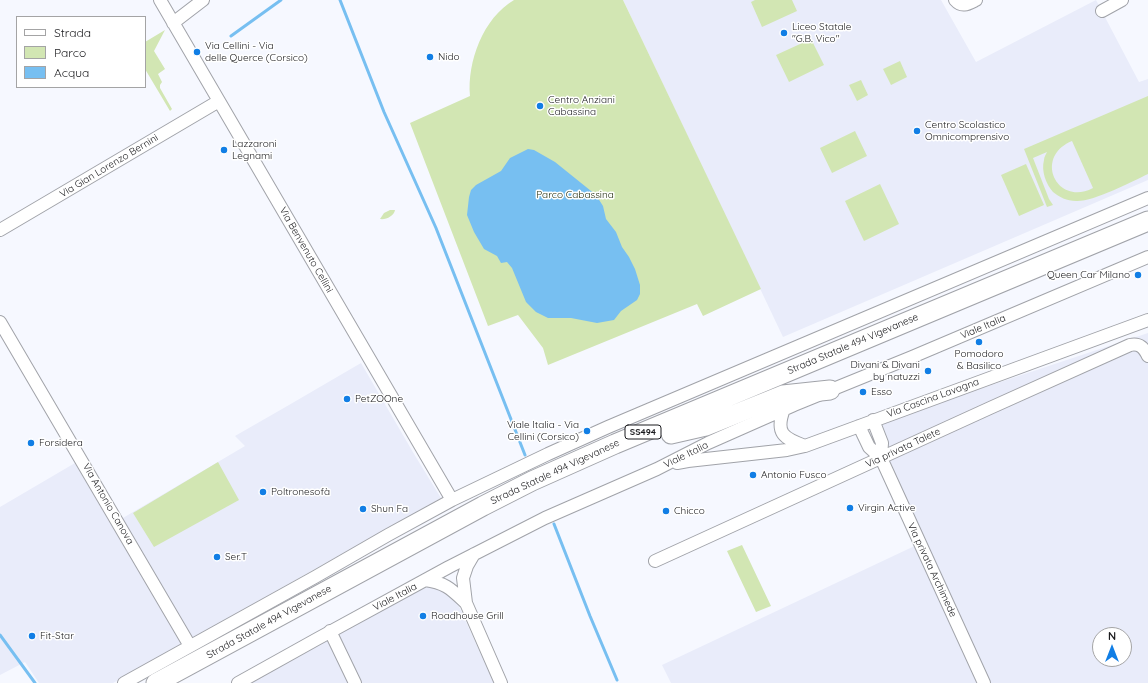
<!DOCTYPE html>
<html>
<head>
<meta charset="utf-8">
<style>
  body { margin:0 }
  #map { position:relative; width:1148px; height:683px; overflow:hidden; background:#f6f8ff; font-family:Quicksand,sans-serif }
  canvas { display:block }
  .legend { position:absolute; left:16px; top:16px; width:130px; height:72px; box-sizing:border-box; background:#fff; border:1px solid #a4a4a5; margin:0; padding:5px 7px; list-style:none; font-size:12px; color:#1b1b1e }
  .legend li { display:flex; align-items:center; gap:8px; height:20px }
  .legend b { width:20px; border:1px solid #a4a4a5 }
  .north { position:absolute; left:1092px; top:627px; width:40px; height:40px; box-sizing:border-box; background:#fff; border:1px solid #a4a4a5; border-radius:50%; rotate:0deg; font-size:11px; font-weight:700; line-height:16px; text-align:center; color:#1b1b1e }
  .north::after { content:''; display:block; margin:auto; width:14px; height:18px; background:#117ee5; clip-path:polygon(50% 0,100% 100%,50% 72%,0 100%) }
</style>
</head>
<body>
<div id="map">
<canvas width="1148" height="683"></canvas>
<ul class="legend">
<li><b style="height:5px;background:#fff"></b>Strada</li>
<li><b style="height:11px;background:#d2e6b3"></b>Parco</li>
<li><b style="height:11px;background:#77bff1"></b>Acqua</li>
</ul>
<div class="north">N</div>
</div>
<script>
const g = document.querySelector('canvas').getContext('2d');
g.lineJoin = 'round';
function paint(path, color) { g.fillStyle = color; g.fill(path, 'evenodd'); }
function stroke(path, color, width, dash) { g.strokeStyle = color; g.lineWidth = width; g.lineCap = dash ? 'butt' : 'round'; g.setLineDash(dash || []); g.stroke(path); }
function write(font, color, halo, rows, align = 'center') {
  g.font = font + ' Quicksand,sans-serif'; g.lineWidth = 3; g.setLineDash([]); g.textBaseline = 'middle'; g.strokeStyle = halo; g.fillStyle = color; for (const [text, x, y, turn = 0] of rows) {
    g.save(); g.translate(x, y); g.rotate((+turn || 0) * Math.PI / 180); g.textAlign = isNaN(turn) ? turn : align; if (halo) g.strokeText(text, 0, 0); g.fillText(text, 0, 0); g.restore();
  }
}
paint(new Path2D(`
  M 623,0 L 941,0 L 976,62 L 1096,0 L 1139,82 L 1148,79 L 1148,180 L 783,337 Z
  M 1148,333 L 1148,683 L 671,683 L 662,665 L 923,542 L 871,425 ZM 1100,635 L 1124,635 L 1124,659 L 1100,659 Z
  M 361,363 L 414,454 L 441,498 L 113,683 L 39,683 L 25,662 L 0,675 L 0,507 L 75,463 L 111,525 L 245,446 L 235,436 L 289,405 Z
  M 431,586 L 441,589 L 457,602 L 494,683 L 244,683 L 420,589 Z`), '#e9ecfa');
paint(new Path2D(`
  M 514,0 L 623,0 L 761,289 L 703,316 L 697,304 L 548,365 L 543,348 L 518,315 L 488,326 L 410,123 L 470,96 C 467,62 483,18 514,0 Z
  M 755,0 L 792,0 L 797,11 L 762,27 L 751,2 Z
  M 165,30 L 154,51 L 165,69 L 158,74 L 162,82 L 160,85 L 160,88 L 172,109 L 170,111 L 145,69 L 145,42 Z
  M 811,39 L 824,65 L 789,82 L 776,55 Z
  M 900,61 L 907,77 L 891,85 L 883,69 Z
  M 861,80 L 868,95 L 857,101 L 849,85 Z
  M 1148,96 L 1148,174 C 1131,182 1093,202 1076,201 C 1067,201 1059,197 1053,192 C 1046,184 1041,171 1044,160 C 1044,157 1046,154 1047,152 L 1033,158 L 1049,199 L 1053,205 L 1047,207 L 1024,149 ZM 1072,141 L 1093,188 C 1057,207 1033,157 1072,141 Z
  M 855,131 L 867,156 L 832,173 L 820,148 Z
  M 1026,164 L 1044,205 L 1019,216 L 1001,175 Z
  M 880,184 L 899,224 L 864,241 L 845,201 Z
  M 390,210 L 395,210 C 394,216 386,220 380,219 L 384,213 Z
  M 218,462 L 239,500 L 154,547 L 133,513 Z
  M 742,545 L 771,606 L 756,612 L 727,551 Z`), '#d2e6b3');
paint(new Path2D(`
  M 528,149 L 534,150 L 555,162 L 596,195 L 603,206 L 606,219 L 616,232 L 622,247 L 629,257 L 635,269 L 640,285 L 640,294 L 637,300 L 621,311 L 614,320 L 597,323 L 571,318 L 548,318 L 536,312 L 526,302 L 512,268 L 507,262 L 501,263 L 497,256 L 484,249 L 474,232 L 467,215 L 469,197 L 471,190 L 476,185 L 501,171 L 510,158 Z`), '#77bff1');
stroke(new Path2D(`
  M 340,0 L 384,112 L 436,228 L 525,455
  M 231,36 L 281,0
  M 554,524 L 590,616 L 617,680
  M 0,635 L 35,683`), '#77bff1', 3);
const minor = new Path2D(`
  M 160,0 L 452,500
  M 955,0 C 962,8 968,4 976,0
  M 1102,11 L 1122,0
  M 173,23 L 203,0
  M 0,230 L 219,101
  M 0,322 L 190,646
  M 784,409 C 775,433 783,438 805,446
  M 873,420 L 882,443 L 881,458
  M 859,426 L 869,447 L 881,458 L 984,683
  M 677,463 L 688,461 L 787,450 L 805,446 L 1148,320
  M 474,554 L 467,566 L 463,578 L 466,603 L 501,683
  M 655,561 L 990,408 L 1130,345 C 1140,343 1144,348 1148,356
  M 425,580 C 446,583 451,589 466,603
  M 330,631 L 355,683
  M 124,683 L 315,577 L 388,535 L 452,500 L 548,454 L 608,427 L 1148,198
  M 238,683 L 317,639 L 449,567 L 545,518 L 657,469 L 708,443 L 794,405 L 912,357 L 1148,257`);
const primary = new Path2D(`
  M 671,434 L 706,426 L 783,395 L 830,390
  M 156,683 L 483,506 L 532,481 L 615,444 L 1148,221`);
stroke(minor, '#a1a3a9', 14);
stroke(primary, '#a1a3a9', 21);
stroke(minor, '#fff', 12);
stroke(primary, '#fff', 19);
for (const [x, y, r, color] of [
  [784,33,4,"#117ee5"],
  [197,52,4,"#117ee5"],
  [430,57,4,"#117ee5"],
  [540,106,4,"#117ee5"],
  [917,131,4,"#117ee5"],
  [224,150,4,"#117ee5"],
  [1138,275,4,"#117ee5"],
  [979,342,4,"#117ee5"],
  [928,371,4,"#117ee5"],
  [863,392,4,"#117ee5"],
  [347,399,4,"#117ee5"],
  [587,431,4,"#117ee5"],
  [31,443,4,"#117ee5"],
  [753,475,4,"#117ee5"],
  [263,492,4,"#117ee5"],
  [850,508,4,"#117ee5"],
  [363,509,4,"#117ee5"],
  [666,511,4,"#117ee5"],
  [217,557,4,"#117ee5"],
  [423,616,4,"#117ee5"],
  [32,636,4,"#117ee5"]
]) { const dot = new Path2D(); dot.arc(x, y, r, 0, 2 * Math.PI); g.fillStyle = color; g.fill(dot); stroke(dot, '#fff', 1.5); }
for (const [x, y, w] of [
  [643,432,36]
]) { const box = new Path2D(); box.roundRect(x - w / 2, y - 7, w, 14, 3); g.fillStyle = '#fff'; g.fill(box); stroke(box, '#1b1b1e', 1); }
write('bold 9px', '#1b1b1e', null, [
  ["SS494",643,432]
]);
write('10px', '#1b1b1e', '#fff', [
  ["Liceo Statale",792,27],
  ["\"G.B. Vico\"",792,39],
  ["Via Cellini - Via",205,46],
  ["delle Querce (Corsico)",205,58],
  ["Nido",438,57],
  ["Centro Anziani",548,100],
  ["Cabassina",548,112],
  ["Centro Scolastico",925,125],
  ["Omnicomprensivo",925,137],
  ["Lazzaroni",232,144],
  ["Legnami",232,156],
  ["Queen Car Milano",1130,275,"right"],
  ["Pomodoro",979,354,"center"],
  ["& Basilico",979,366,"center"],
  ["Divani & Divani",920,365,"right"],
  ["by natuzzi",920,377,"right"],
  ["Esso",871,392],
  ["PetZOOne",355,399],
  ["Viale Italia - Via",579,425,"right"],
  ["Cellini (Corsico)",579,437,"right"],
  ["Forsidera",39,443],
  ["Antonio Fusco",761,475],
  ["Poltronesofà",271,492],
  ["Virgin Active",858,508],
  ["Shun Fa",371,509],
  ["Chicco",674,511],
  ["Ser.T",225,557],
  ["Roadhouse Grill",431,616],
  ["Fit-Star",40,636]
], 'left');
write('10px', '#1b1b1e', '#fff', [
  ["Via Gian Lorenzo Bernini",109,166,-31],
  ["Via Benvenuto Cellini",306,250,60],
  ["Viale Italia",983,327,-23],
  ["Strada Statale 494 Vigevanese",853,344,-23],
  ["Via Cascina Lavagna",933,398,-20],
  ["Via privata Talete",903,448,-25],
  ["Viale Italia",686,455,-26],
  ["Strada Statale 494 Vigevanese",555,472,-25],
  ["Via Antonio Canova",108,504,60],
  ["Via privata Archimede",932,570,65],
  ["Viale Italia",395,597,-28],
  ["Strada Statale 494 Vigevanese",269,622,-29]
]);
write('10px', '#242f10', '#fff', [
  ["Parco Cabassina",575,195]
]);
</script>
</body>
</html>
